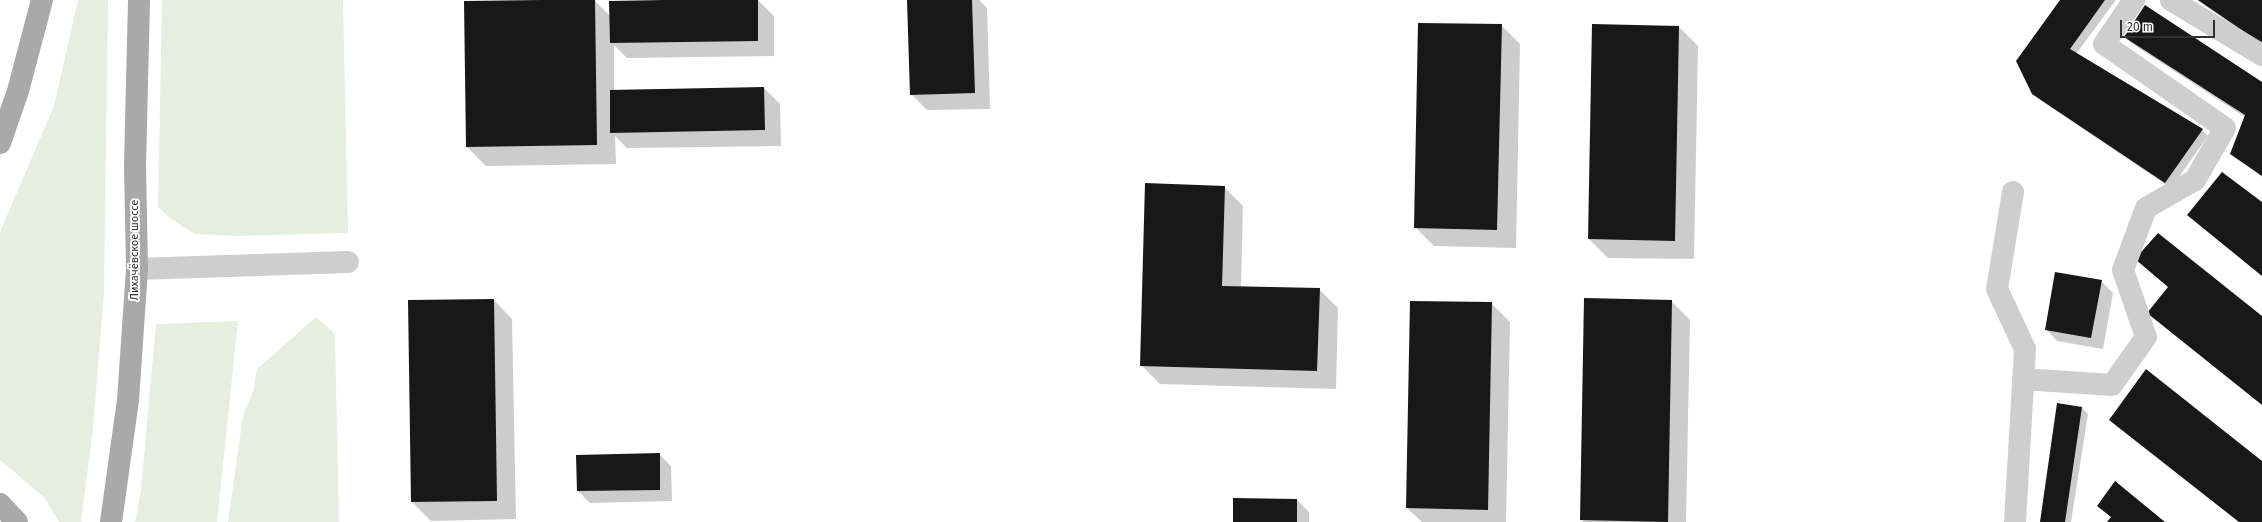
<!DOCTYPE html>
<html>
<head>
<meta charset="utf-8">
<style>
  body { margin:0 }
  #map { position:relative; width:2262px; height:522px; overflow:hidden; background:#fff; font-family:"Fira Sans",sans-serif }
  canvas { display:block }
  .scale { position:absolute; left:2120px; top:20px; width:95px; height:18px; box-sizing:border-box; border:2px solid #313131; border-top:0; padding-left:5px; font-size:12px; line-height:14px; white-space:nowrap; color:#313131; -webkit-text-stroke:3px #fff; paint-order:stroke }
</style>
</head>
<body>
<div id="map">
<canvas width="2262" height="522"></canvas>
<div class="scale">20 m</div>
</div>
<script>
const g = document.querySelector('canvas').getContext('2d');
g.lineJoin = 'round';
function paint(path, color) { g.fillStyle = color; g.fill(path, 'evenodd'); }
function stroke(path, color, width, dash) { g.strokeStyle = color; g.lineWidth = width; g.lineCap = dash ? 'butt' : 'round'; g.setLineDash(dash || []); g.stroke(path); }
function write(font, color, halo, rows, align = 'center') {
  g.font = font + ' "Fira Sans",sans-serif'; g.lineWidth = 4; g.setLineDash([]); g.textBaseline = 'middle'; g.strokeStyle = halo; g.fillStyle = color; for (const [text, x, y, turn = 0] of rows) {
    g.save(); g.translate(x, y); g.rotate((+turn || 0) * Math.PI / 180); g.textAlign = isNaN(turn) ? turn : align; if (halo) g.strokeText(text, 0, 0); g.fillText(text, 0, 0); g.restore();
  }
}
paint(new Path2D(`
  M 78,0 L 108,0 L 104,292 L 93,429 L 81,522 L 59,522 L 44,497 L 0,460 L 0,232 L 54,106 Z
  M 162,0 L 343,0 L 348,233 L 236,236 L 195,234 L 171,219 L 158,207 Z
  M 316,317 L 335,334 L 339,522 L 228,522 L 243,415 L 253,392 L 257,369 Z
  M 238,321 L 217,522 L 135,522 L 141,490 L 156,324 Z`), '#e6efdf');
paint(new Path2D(`
  M 594,0 L 610,16 L 729,0 L 758,0 L 774,16 L 774,56 L 627,58 L 614,45 L 614,90 L 764,88 L 780,104 L 781,146 L 627,148 L 615,136 L 616,164 L 486,166 L 467,147 L 465,2 Z
  M 908,0 L 979,0 L 987,8 L 990,109 L 927,110 L 911,94 Z
  M 2061,0 L 2116,0 L 2076,54 L 2202,130 L 2208,136 L 2171,188 L 2040,100 L 2033,93 Z
  M 2197,0 L 2262,0 L 2262,45 Z
  M 1501,25 L 1520,44 L 1516,248 L 1434,246 L 1415,227 Z
  M 1679,27 L 1698,46 L 1694,259 L 1608,258 L 1589,239 Z
  M 2125,37 L 2262,83 L 2262,177 L 2232,153 L 2245,117 L 2131,43 Z
  M 1224,187 L 1243,206 L 1241,287 L 1319,289 L 1338,308 L 1336,389 L 1160,384 L 1141,365 Z
  M 2101,281 L 2113,293 L 2103,349 L 2057,341 L 2046,329 Z
  M 494,300 L 512,319 L 516,519 L 431,521 L 412,502 Z
  M 1671,301 L 1690,320 L 1686,522 L 1584,522 L 1581,519 Z
  M 1491,303 L 1510,322 L 1506,522 L 1422,522 L 1407,508 Z
  M 2082,408 L 2088,414 L 2071,522 L 2041,522 Z
  M 2110,420 L 2262,462 L 2262,522 L 2239,522 Z
  M 659,454 L 671,466 L 672,501 L 590,503 L 578,491 L 578,456 Z
  M 1297,500 L 1309,512 L 1309,522 L 1234,522 Z`), '#0003');
paint(new Path2D(`
  M 542,0 L 595,0 L 597,145 L 466,147 L 464,1 Z
  M 664,0 L 758,0 L 758,41 L 610,43 L 609,1 Z
  M 907,0 L 972,0 L 975,93 L 910,95 Z
  M 2060,0 L 2105,0 L 2070,49 L 2203,129 L 2165,183 L 2032,94 L 2016,61 Z
  M 2198,0 L 2262,0 L 2262,44 Z
  M 2145,5 L 2262,82 L 2262,176 L 2230,154 L 2245,115 L 2124,37 Z
  M 1418,23 L 1502,24 L 1497,230 L 1414,228 Z
  M 1592,24 L 1679,26 L 1675,241 L 1588,239 Z
  M 764,87 L 765,130 L 610,133 L 610,90 Z
  M 2222,172 L 2262,202 L 2262,276 L 2187,215 Z
  M 1145,183 L 1225,186 L 1222,286 L 1320,288 L 1317,371 L 1140,366 Z
  M 2158,233 L 2262,316 L 2262,405 L 2147,313 L 2168,287 L 2135,259 Z
  M 2055,272 L 2102,280 L 2091,338 L 2045,330 Z
  M 1584,298 L 1672,300 L 1668,522 L 1580,520 Z
  M 494,299 L 497,501 L 411,502 L 408,300 Z
  M 1410,301 L 1492,302 L 1488,510 L 1406,508 Z
  M 2146,369 L 2262,461 L 2262,522 L 2239,522 L 2109,420 Z
  M 2057,403 L 2082,407 L 2065,522 L 2040,522 Z
  M 660,453 L 660,490 L 577,491 L 576,455 Z
  M 2115,481 L 2165,522 L 2107,522 L 2111,517 L 2097,506 Z
  M 1233,498 L 1297,499 L 1297,522 L 1233,522 Z`), '#181818');
stroke(new Path2D(`
  M 2171,0 L 2262,55
  M 2013,192 L 1997,289 L 2025,349 L 2015,522
  M 137,269 L 348,262
  M 2023,379 L 2112,385 L 2146,337 L 2123,270 L 2146,208 L 2195,180 L 2225,128 L 2104,44 L 2134,0`), '#cecece', 22);
stroke(new Path2D(`
  M 0,143 L 18,91 L 42,0
  M 0,504 L 17,522
  M 111,522 L 128,400 L 137,269 L 135,166 L 139,0`), '#a9a9a9', 22);
write('11px', '#313131', '#fff', [
  ["Лихачёвское шоссе",135,250,-90]
]);
</script>
</body>
</html>
